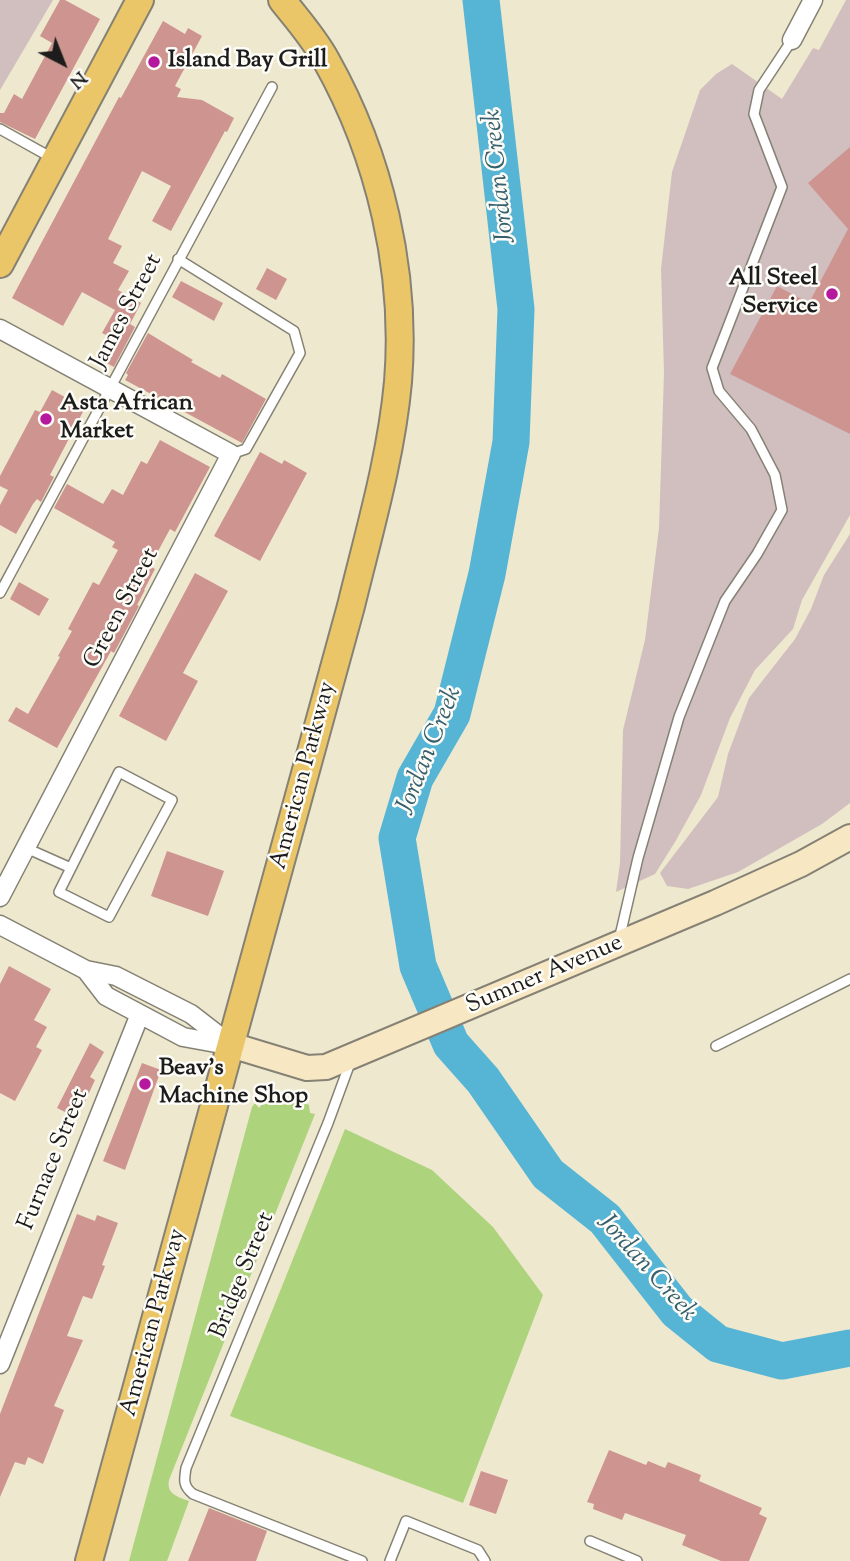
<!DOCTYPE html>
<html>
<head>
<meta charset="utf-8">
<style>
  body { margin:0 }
  #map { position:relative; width:850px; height:1561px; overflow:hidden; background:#eee8ce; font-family:"Sorts Mill Goudy",serif }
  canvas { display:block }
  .north { position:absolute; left:28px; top:28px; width:70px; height:70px; -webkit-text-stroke:5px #fdfcf7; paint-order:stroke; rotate:138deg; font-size:19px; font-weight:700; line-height:28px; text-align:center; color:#1c1c1c }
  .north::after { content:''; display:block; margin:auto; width:24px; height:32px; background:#1c1c1c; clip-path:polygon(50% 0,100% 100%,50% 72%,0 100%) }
</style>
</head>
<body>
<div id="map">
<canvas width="850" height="1561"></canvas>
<div class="north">N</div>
</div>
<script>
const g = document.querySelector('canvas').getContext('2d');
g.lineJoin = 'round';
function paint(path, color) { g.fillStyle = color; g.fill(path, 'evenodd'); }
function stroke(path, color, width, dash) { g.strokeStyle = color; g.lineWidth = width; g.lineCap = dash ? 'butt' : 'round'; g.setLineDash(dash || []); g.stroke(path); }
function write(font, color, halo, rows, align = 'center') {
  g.font = font + ' "Sorts Mill Goudy",serif'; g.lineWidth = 5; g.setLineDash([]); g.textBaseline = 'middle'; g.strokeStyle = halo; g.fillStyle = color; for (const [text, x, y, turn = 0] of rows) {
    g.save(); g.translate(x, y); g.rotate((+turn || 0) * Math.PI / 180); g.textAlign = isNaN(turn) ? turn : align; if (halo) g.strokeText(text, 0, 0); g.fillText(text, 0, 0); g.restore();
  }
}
paint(new Path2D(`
  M 0,0 L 53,0 L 0,90 Z
  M 846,0 L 850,0 L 850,515 L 802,600 L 793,629 L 755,670 L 730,718 L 701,795 L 675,842 L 655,874 L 616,892 L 620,863 L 623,730 L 645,640 L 659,528 L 664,373 L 661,269 L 672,172 L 700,90 L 716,74 L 732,64 L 782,99 L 813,48 L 819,50 Z
  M 850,534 L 850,803 L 822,824 L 738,872 L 688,889 L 667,886 L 660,873 L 718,797 L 728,754 L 749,698 L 795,639 L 811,609 L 824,575 Z`), '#d1bfbf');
paint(new Path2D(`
  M 273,1100 L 301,1101 L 309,1105 L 310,1113 L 315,1114 L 169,1480 C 166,1494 178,1497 189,1501 L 167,1561 L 129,1561 L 252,1107 L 255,1103 L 259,1108 L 264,1102 Z
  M 345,1129 L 432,1170 L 493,1227 L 543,1295 L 463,1503 L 230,1416 Z`), '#add37d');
stroke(new Path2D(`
  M 481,0 L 516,309 L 511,442 L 487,574 L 452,714 L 415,778 L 397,838 L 418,966 L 451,1044 L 483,1080 L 548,1174 L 605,1219 L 677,1311 L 718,1344 L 782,1361 L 850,1348`), '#56b4d4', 37);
paint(new Path2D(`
  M 60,0 L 65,0 L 100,19 L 35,139 L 0,122 L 0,113 L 4,113 L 14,94 L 22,99 L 52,43 L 40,36 Z
  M 163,21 L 185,34 L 188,28 L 202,36 L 175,86 L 181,89 L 177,97 L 202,100 L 234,118 L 227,132 L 225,131 L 171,231 L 152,221 L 171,186 L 142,171 L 108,239 L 122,246 L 113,263 L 129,271 L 118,290 L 141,303 L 130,324 L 135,327 L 114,367 L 98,358 L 110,337 L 102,333 L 115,310 L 82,292 L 63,326 L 12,298 L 119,97 L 121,98 Z
  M 850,147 L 850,434 L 730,374 L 777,286 L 809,303 L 848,229 L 808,183 Z
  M 267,268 L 287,279 L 276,300 L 256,289 Z
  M 181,281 L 223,303 L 214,321 L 172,297 Z
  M 148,333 L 193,360 L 191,362 L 220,378 L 222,374 L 266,399 L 242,443 L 125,380 L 128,375 L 126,373 Z
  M 52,390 L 85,408 L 50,475 L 54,477 L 41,502 L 37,499 L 33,504 L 16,534 L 0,525 L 0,505 L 8,490 L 0,486 L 0,476 L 35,410 L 40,412 Z
  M 160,440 L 210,467 L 175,532 L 170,529 L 150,566 L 155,569 L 144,590 L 145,590 L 137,605 L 139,606 L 114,653 L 111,651 L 57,748 L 8,721 L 16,707 L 28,714 L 60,657 L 58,656 L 72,631 L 68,629 L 93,582 L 99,585 L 118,550 L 112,547 L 115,542 L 54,508 L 67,484 L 103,504 L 112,489 L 123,495 L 141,461 L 147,464 Z
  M 260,452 L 282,464 L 284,460 L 307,473 L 260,561 L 214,536 Z
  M 195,573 L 228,591 L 183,673 L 198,681 L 166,741 L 119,716 Z
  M 19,582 L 49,599 L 39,616 L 10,599 Z
  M 167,851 L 224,871 L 208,916 L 151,896 Z
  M 9,966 L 51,989 L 34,1020 L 47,1027 L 36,1047 L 42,1050 L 15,1101 L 0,1093 L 0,984 Z
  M 90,1043 L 104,1052 L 90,1077 L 95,1080 L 83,1106 L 76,1102 L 69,1114 L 57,1108 Z
  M 142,1063 L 161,1070 L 125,1170 L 103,1161 Z
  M 77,1214 L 95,1221 L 97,1215 L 118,1223 L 102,1265 L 105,1266 L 92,1299 L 83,1296 L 67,1336 L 83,1340 L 54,1406 L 64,1410 L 43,1464 L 28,1457 L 25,1465 L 15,1462 L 0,1497 L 0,1414 Z
  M 609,1450 L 646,1465 L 648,1461 L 665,1468 L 668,1462 L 701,1475 L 699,1481 L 762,1508 L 759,1514 L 767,1518 L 749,1561 L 721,1561 L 682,1545 L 686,1535 L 625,1513 L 622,1520 L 593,1509 L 594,1504 L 587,1502 Z
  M 481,1471 L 508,1480 L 496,1514 L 469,1505 Z
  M 209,1508 L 267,1531 L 256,1561 L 188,1561 Z`), '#ce9490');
const lane = new Path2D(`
  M 0,129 L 54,159
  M 178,259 L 294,331 L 300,353 L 246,449 L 231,454
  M 0,593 L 272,87
  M 26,848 L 71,868 L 59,892 L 109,917 L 172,800 L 119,772 L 71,868
  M 619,940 L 638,858 L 679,717 L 725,601 L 757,554 L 782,510 L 775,475 L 751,429 L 719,391 L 712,368 L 782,187 L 754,114 L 759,90 L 792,40
  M 716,1046 L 850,979
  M 350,1063 L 328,1123 L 186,1468 C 184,1480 183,1486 193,1494 L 362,1561
  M 590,1541 L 637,1561
  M 390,1561 L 406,1521 L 478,1550 L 485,1561`);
const street = new Path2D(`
  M 792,40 L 813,0
  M 0,329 L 231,454 L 0,897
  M 0,925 L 86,970 L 116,976 L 191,1014 L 231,1045
  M 86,970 L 106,996 L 183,1037 L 227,1045
  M 0,1364 L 140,1014`);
const secondary = new Path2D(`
  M 231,1045 L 307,1068 L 326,1067 L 715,903 L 801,864 L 850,837`);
const primary = new Path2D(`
  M 0,264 L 140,0
  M 89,1561 L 351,606 C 369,532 391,458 398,382 C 407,272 380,156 326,60 C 314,38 297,19 282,0`);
stroke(lane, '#858275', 12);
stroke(street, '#858275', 21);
stroke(secondary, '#858275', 28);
stroke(primary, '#858275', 30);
stroke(lane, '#fff', 9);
stroke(street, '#fff', 18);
stroke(secondary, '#f7e8c3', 24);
stroke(primary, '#ebc669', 26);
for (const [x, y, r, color] of [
  [154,62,7,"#b5179e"],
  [832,294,7,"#b5179e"],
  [46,419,7,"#b5179e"],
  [145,1084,7,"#b5179e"]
]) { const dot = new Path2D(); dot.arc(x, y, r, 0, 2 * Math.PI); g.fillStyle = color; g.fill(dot); stroke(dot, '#fdfcf7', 2.5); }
write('bold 24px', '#1c1c1c', '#fdfcf7', [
  ["Island Bay Grill",168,62],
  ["All Steel",818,280,"right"],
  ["Service",818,308,"right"],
  ["Asta African",60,405],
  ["Market",60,433],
  ["Beav's",159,1070],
  ["Machine Shop",159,1098]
], 'left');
write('24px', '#1c1c1c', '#fdfcf7', [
  ["James Street",128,312,-62],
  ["Green Street",123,609,-62],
  ["American Parkway",305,776,-75],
  ["Sumner Avenue",545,976,-23],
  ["Furnace Street",55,1160,-68],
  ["Bridge Street",244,1276,-68],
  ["American Parkway",155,1323,-75]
]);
write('italic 26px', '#36606f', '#fdfcf7', [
  ["Jordan Creek",501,176,-96],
  ["Jordan Creek",431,751,-68],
  ["Jordan Creek",646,1269,48]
]);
</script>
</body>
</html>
